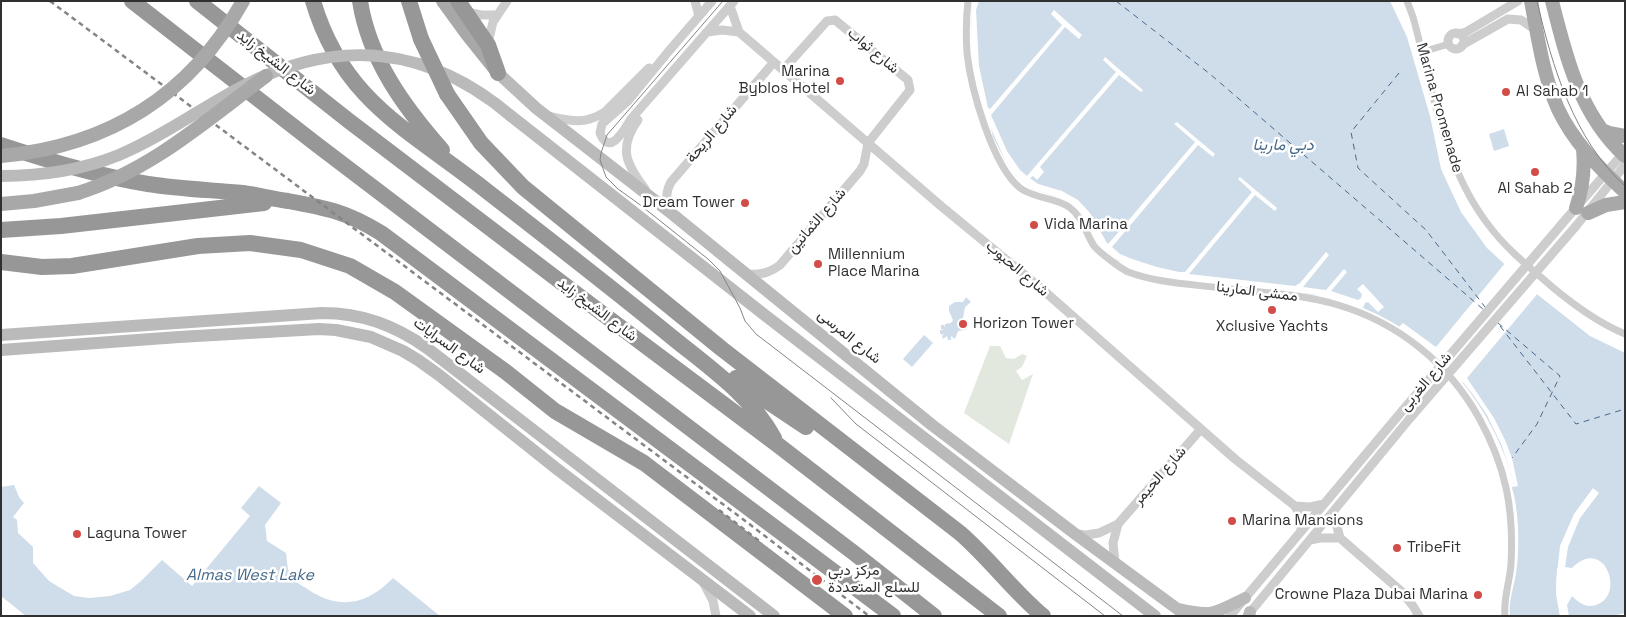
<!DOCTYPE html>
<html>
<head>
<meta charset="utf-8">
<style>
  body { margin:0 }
  #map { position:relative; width:1626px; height:617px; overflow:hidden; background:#fff; font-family:"Space Grotesk",sans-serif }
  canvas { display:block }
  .frame { position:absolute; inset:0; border:2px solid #303030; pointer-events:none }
</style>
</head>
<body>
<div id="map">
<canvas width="1626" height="617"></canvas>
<div class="frame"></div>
</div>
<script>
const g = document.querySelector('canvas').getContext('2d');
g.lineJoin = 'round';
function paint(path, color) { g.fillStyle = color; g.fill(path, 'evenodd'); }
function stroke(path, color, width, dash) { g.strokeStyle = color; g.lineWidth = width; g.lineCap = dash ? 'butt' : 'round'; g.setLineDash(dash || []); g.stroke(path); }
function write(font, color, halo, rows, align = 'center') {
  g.font = font + ' "Space Grotesk",Vazirmatn,sans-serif'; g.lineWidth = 5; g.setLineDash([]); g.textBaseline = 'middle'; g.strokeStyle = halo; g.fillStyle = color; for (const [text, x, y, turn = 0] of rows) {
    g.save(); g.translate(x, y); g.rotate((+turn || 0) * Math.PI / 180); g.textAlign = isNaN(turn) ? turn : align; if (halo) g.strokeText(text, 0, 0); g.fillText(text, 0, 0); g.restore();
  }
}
paint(new Path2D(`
  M 990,346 L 1000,346 L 1006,358 L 1014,359 L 1022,354 L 1027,356 L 1022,367 L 1016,371 L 1022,380 L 1033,374 L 1009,444 L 964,413 Z`), '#e2e8dd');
paint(new Path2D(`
  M 972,1 L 1390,1 L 1407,37 L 1430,116 L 1441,169 L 1461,212 L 1487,248 L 1538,295 L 1590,336 L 1625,353 L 1625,613 L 1612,616 L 1569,616 L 1567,605 L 1572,596 C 1579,603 1586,608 1596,605 C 1626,596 1605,535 1572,568 L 1557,568 L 1556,594 L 1560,616 L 1510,616 C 1508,602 1514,587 1516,573 C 1520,551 1519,509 1512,488 L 1512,484 L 1514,483 C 1492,405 1439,339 1363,308 C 1331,295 1296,292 1262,288 C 1225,283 1187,278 1149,273 L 1118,261 L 1096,242 L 1090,227 L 1073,206 L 1056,196 L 1034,190 L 1015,174 L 1005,160 L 993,137 L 971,41 Z
  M 1504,129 L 1509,146 L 1494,151 L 1489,134 Z
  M 966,297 L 971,302 L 965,307 L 963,318 L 968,322 L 968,328 L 965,330 L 958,331 L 955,339 L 951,336 L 951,340 L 948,340 L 947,336 L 943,339 L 942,336 L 945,333 L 942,335 L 940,333 L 940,330 L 944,330 L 941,329 L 941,325 L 944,325 L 945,327 L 945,324 L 951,323 L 953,320 L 949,311 L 949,306 L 955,302 L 963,302 Z
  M 924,335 L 933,343 L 912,367 L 903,359 Z
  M 14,485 L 19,497 L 24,503 L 13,517 L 17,520 L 18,533 L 33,547 L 33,563 L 49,581 L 74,596 L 89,598 L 110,596 L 130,590 L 141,581 L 162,560 L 192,586 L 250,516 L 241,508 L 259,486 L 281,503 L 265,525 L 267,541 L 286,553 C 287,559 287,567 289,572 C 292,580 299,584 306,588 C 338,611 367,605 393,578 L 440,616 L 26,616 L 1,596 L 1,487 Z`), '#cfdce9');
paint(new Path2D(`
  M 972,1 L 979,1 L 976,10 L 979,66 L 988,108 L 990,109 L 1062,25 L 1051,14 L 1054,10 L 1082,35 L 1079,39 L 1065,27 L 991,115 L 1007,151 L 1020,170 L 1027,176 L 1116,72 L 1103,60 L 1105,57 L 1143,90 L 1141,92 L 1119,75 L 1040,167 L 1044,172 L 1037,180 L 1033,176 L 1030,178 L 1038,184 L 1062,191 L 1078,200 L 1090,213 L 1107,243 L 1108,244 L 1116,235 L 1195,142 L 1174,124 L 1177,122 L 1215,154 L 1213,157 L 1198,145 L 1112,247 L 1120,254 L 1132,259 L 1157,267 L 1179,272 L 1185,272 L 1252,192 L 1238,179 L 1240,177 L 1277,208 L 1275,211 L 1255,195 L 1189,274 L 1295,286 L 1300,283 L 1326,252 L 1329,255 L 1303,287 L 1326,290 L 1344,269 L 1347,272 L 1331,291 L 1358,300 L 1361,298 L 1362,294 L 1357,289 L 1363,284 L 1384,307 L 1378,312 L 1368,302 L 1365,303 L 1363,308 L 1312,294 L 1187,282 L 1163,278 L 1127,266 L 1105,252 L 1096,242 L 1085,219 L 1073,206 L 1056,196 L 1034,190 L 1015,174 L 1005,160 L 985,115 L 975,83 L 971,41 Z
  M 1506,262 L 1539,292 L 1467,378 L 1494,418 L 1505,440 L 1512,458 L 1518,486 L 1512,487 L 1512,484 L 1514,483 L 1502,446 L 1487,415 L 1474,396 L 1463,382 L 1461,384 L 1431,353 L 1432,351 L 1399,327 L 1403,323 L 1436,347 Z
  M 1593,488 L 1599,493 L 1580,518 L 1568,547 L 1565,567 L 1572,568 L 1571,570 L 1559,570 L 1559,593 L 1563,616 L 1560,616 L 1556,584 L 1560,546 L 1574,514 Z`), '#fff');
stroke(new Path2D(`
  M 1116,1 L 1210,74 L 1484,310
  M 1399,73 L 1351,132 L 1358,168 L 1426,230 L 1485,307
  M 1498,323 L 1560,376 L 1537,424 L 1512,458
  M 1500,326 L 1576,424 L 1625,409`), '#47698a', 1, [6, 5]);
stroke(new Path2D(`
  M 968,1 C 966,18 966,36 967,53 C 971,89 992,165 1020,188 C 1035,199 1054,197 1069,207 C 1083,217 1085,232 1094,246 C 1100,253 1120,268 1128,272 C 1158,283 1189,284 1221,288 C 1260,292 1301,294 1338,305 C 1399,323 1449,364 1479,418 C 1506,467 1514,509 1511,564 C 1510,581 1503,599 1505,616
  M 1407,1 L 1413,17 C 1432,86 1443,165 1487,223 C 1503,245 1523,262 1543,279 C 1568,301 1594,321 1625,334
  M 1422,52 L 1449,44`), '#cdcdcd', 7);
stroke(new Path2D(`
  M 695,1 L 699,16
  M 712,1 L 668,52 L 628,101 L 602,124 L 600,133 C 610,158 625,128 631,119 L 734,1
  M 730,6 L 739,32 L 941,206 L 1043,290 L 1235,459 L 1295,506 L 1301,518 L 1301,531
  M 467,12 L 481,15 L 497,15
  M 707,32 L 722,30 L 739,32
  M1448 41a8 8 0 1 1 16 0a8 8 0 1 1-16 0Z
  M 1458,34 L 1466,32 L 1518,1
  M 488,43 L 493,22 L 507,1
  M 1462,45 L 1508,19 L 1521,20 L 1536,30
  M 548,116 C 571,121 584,125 605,112 L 649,68
  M 638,120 C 618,148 626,164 645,189
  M 670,213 C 666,202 665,193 671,182 L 774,62
  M 1567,218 L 1625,151
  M 1576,226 L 1625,165
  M 745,274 C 759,275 768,274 780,265 L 860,171 L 864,164 L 868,143 L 910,90 L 908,80 L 835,20 L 827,21 L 783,70
  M 1295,506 L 1310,507 L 1324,504
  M 1333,512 L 1340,538 L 1402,592 L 1413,606 L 1419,616
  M 1077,534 L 1086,535 L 1099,533 L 1118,524 L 1201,429
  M 1310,540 L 1320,538 L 1340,538
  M 1115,563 L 1113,543 L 1118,524
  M 703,582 L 713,601 L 716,616
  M 1230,616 L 1403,410
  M 1247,616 L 1411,417`), '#cdcdcd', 9);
stroke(new Path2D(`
  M 498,73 L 536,108 L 671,213 L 932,425 L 1074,533 L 1187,616
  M 511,116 L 766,316 L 1155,616
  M 1,335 L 322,313 C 362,313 394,325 427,348 L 774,616
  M 1,350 L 179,337 L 319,329 L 336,330 L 371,337 L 403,351 L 418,360 L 439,375 L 557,469 L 750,616
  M 1179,609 C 1213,617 1215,613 1245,598
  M 1249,616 L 1250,612`), '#bababa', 12);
stroke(new Path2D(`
  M 443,1 L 467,34 L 495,69
  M 1531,1 C 1538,38 1543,75 1558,109 C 1573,141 1599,168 1625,192
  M 1552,1 C 1566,57 1580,115 1625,156
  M 1602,130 L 1609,133 L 1625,136
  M 1,204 L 34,201 L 78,193
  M 1576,208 C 1583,188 1585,170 1583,149
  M 1588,213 L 1606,205 L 1625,202`), '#a8a8a8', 14);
stroke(new Path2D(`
  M 132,1 L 316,144 L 854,553 L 934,616
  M 197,1 L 349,121 L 599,311 L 778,445 L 999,616
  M 313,1 C 343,103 412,131 488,192 C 550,240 612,288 673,338 C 710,368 751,396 774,438
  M 360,1 C 369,59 404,107 442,150
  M 409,1 L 421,39
  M 458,1 L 488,45 L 498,73
  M 447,94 L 481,143 L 523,187 L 722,349 L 960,533 C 990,559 1013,591 1043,616
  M 1,145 C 50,161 98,176 148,184 C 180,189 212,190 243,193 C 258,195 273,199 288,201 C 327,208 347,212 381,233 L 893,616
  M 1,230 L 61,226 L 264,203
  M 1,262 L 42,267 L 72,266 L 198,246 L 250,243 L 301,250 L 350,266 L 395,292 L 506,372 L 555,411 L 644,463 L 845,616
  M 736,378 L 764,399 L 806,427`), '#979797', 16);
stroke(new Path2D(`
  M 723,1 L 607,135 L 601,153 L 600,160 L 606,177 L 618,189 L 639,204 L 708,259 L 720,271 L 740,308 L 745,321 L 756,334 L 1123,616
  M 1537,1 C 1552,66 1574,140 1625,186
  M 831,398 L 856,424 L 1105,616`), '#858585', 1);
stroke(new Path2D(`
  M 50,1 L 748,523 L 869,616
  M 719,510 L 762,543`), '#858585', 2.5, [5, 4]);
stroke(new Path2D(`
  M 1403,410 L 1567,218
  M 1411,417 L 1576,226`), '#cdcdcd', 9);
stroke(new Path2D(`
  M 1,176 C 42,176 82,170 119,155 C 164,136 202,107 245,85 C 340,37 430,47 511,116`), '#bababa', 12);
stroke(new Path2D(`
  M 1,156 C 108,146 190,96 243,1
  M 78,193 C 150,171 207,120 266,76`), '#a8a8a8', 14);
stroke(new Path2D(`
  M 421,39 L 447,94`), '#979797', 16);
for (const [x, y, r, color] of [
  [840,81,5,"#d24c48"],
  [1506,92,5,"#d24c48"],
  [1535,172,5,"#d24c48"],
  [745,203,5,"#d24c48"],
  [1034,225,5,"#d24c48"],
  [818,264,5,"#d24c48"],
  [1272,310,5,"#d24c48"],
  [963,324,5,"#d24c48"],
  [1232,521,5,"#d24c48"],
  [77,534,5,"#d24c48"],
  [1397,548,5,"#d24c48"],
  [817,580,6,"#d24c48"],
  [1478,595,5,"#d24c48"]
]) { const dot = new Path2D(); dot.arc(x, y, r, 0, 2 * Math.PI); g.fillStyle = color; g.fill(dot); stroke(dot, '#fff', 2); }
write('15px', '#303030', '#fff', [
  ["شارع ثواب",873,51,40],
  ["شارع الشيخ زايد",276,63,38],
  ["Marina Promenade",1439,108,74],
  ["شارع الريحة",712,134,-50],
  ["شارع الثمانين",817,221,-49],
  ["شارع الحبوب",1017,269,40],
  ["ممشى المارينا",1257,292,7],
  ["شارع الشيخ زايد",597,310,37],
  ["شارع المرسى",849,337,39],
  ["شارع السرايات",449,346,36],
  ["شارع الغربى",1426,382,-50],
  ["شارع الحيمر",1160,476,-49]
]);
write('15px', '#303030', '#fff', [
  ["Marina",830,72,"right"],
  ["Byblos Hotel",830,89,"right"],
  ["Al Sahab 1",1516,92],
  ["Al Sahab 2",1535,189,"center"],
  ["Dream Tower",735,203,"right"],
  ["Vida Marina",1044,225],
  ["Millennium",828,255],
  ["Place Marina",828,272],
  ["Horizon Tower",973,324],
  ["Xclusive Yachts",1272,327,"center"],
  ["Marina Mansions",1242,521],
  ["Laguna Tower",87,534],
  ["TribeFit",1407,548],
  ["مركز دبي",828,571],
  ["للسلع المتعددة",828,588],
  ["Crowne Plaza Dubai Marina",1468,595,"right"]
], 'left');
write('italic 16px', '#47698a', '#fff', [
  ["دبي مارينا",1283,146],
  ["Almas West Lake",250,576]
]);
</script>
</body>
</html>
